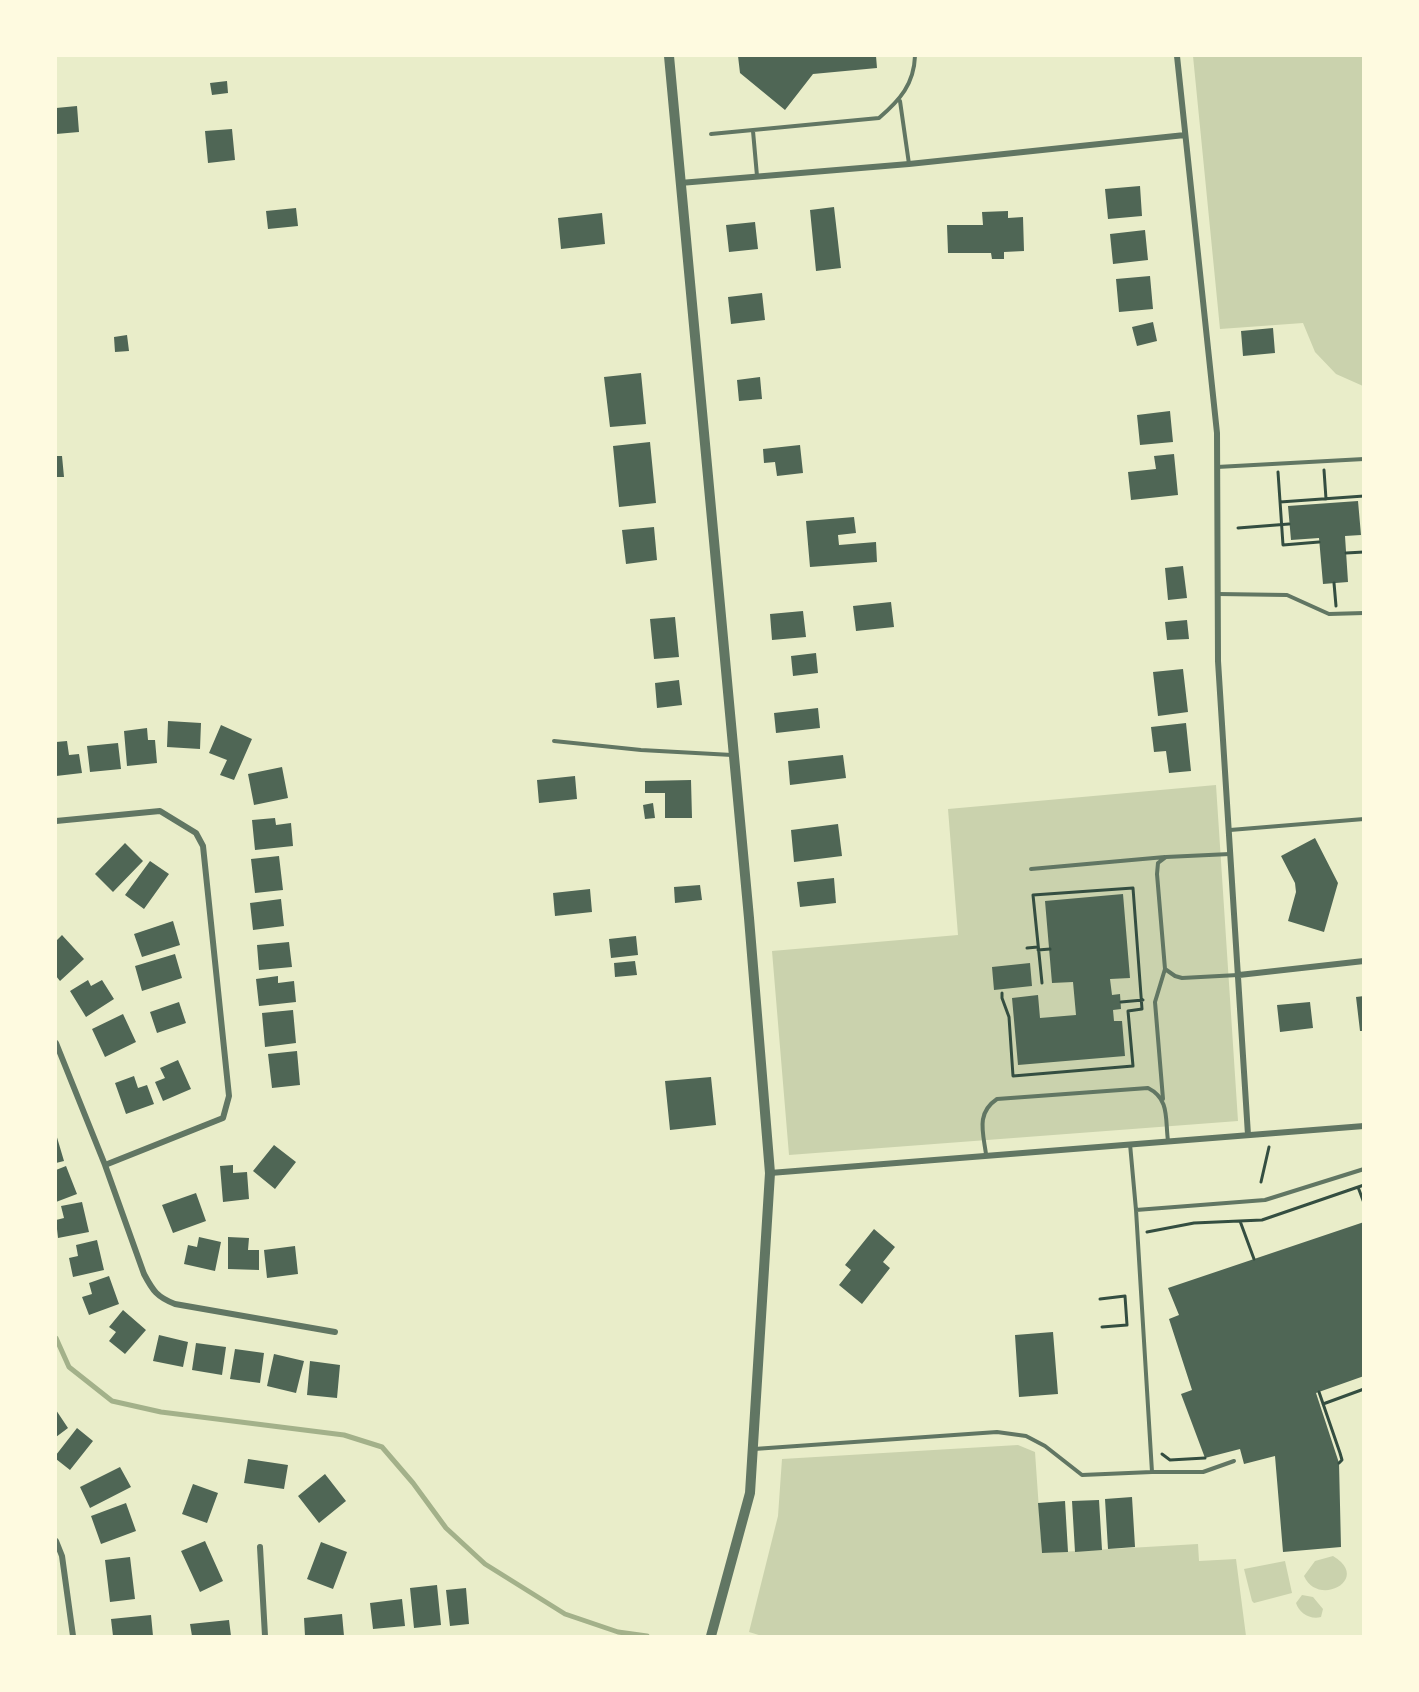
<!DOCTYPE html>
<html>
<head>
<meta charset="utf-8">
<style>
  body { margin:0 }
  #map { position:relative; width:1419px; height:1692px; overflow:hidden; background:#e9edc9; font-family:"Source Serif 4",serif }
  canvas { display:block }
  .frame { position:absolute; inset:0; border:57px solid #fefae0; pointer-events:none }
</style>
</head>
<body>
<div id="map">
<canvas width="1419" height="1692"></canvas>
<div class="frame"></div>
</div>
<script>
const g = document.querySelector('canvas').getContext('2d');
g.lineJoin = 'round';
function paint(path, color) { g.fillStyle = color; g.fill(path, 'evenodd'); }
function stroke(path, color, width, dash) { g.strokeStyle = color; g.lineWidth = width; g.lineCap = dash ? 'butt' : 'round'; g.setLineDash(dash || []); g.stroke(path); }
paint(new Path2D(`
  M 1193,56 L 1363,56 L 1363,386 L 1336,374 L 1315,352 L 1303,323 L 1220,329 Z
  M 1216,785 L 1238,1121 L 789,1155 L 772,951 L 958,935 L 948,809 Z
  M 1018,1445 L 1035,1452 L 1042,1553 L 1198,1544 L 1199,1561 L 1236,1559 L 1246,1636 L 762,1636 L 749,1632 L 778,1516 L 782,1459 Z
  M 1333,1556 C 1372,1579 1318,1608 1304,1576 L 1315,1561 Z
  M 1285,1561 L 1292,1593 L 1254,1603 L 1252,1601 L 1244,1569 Z
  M 1302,1595 L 1313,1597 L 1323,1609 L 1321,1617 C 1310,1620 1299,1613 1296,1603 Z`), '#cad2ad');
stroke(new Path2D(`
  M 56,1338 L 69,1367 L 112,1401 L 161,1412 L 344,1435 L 382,1447 L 413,1483 L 446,1528 L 485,1564 L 565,1614 L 618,1632 L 647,1636`), '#a3b18a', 5);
paint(new Path2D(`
  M 738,56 L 876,56 L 877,68 L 813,74 L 785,110 L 740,73 Z
  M 227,81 L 228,93 L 212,95 L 210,83 Z
  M 77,106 L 79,132 L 56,134 L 56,108 Z
  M 232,129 L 235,160 L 208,163 L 205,131 Z
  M 1140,186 L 1142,216 L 1108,219 L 1105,189 Z
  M 834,207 L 841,268 L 816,271 L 810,210 Z
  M 296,208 L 298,226 L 268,229 L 266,211 Z
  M 1008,211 L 1008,218 L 1023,217 L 1024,251 L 1004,252 L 1004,259 L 992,259 L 991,253 L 948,253 L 947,225 L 983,225 L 982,212 Z
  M 602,213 L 605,244 L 561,249 L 558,218 Z
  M 755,222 L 758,249 L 729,252 L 726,225 Z
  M 1145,230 L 1148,260 L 1113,264 L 1110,234 Z
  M 1150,276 L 1153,309 L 1119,312 L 1116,279 Z
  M 762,293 L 765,320 L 731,324 L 728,297 Z
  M 1153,322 L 1157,341 L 1137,346 L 1132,327 Z
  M 1273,328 L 1275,353 L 1243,356 L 1241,331 Z
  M 127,335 L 129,351 L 115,352 L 114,337 Z
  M 641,373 L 646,424 L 610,427 L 604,377 Z
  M 760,377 L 762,399 L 739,401 L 737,380 Z
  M 1170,411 L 1173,442 L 1140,445 L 1137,415 Z
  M 650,442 L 656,503 L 619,507 L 613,446 Z
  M 800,445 L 803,473 L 777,476 L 775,462 L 764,463 L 763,449 Z
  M 1174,454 L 1178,495 L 1131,500 L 1128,472 L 1156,469 L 1154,456 Z
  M 56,456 L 62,456 L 64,477 L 56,477 Z
  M 1358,501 L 1361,535 L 1345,536 L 1348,582 L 1323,584 L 1319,538 L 1291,540 L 1288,506 Z
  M 854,517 L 856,533 L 838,535 L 839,545 L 876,542 L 877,562 L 810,567 L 806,521 Z
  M 654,527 L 657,560 L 626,564 L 622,530 Z
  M 1183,566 L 1187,598 L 1168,600 L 1165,568 Z
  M 891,602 L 894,627 L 856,631 L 853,606 Z
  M 803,611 L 806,637 L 772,640 L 770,614 Z
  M 675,617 L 679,657 L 654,659 L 650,619 Z
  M 1187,620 L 1189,639 L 1167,640 L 1165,622 Z
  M 816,653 L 818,673 L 793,676 L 791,656 Z
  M 1183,669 L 1188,712 L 1158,716 L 1153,672 Z
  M 679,680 L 682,705 L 657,708 L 655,683 Z
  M 818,708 L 820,728 L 776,733 L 774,713 Z
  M 168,721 L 201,723 L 200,749 L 167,747 Z
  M 1186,723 L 1191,771 L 1169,773 L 1166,751 L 1154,752 L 1151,727 Z
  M 221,725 L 252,739 L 234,780 L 220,775 L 227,760 L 209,753 Z
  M 147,728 L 148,740 L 155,740 L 157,763 L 127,766 L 124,731 Z
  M 67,741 L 69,755 L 79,754 L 82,773 L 56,776 L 56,742 Z
  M 118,743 L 121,769 L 90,772 L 87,746 Z
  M 843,755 L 846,778 L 790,785 L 788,761 Z
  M 282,767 L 288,798 L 254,805 L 248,774 Z
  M 575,776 L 577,799 L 539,803 L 537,780 Z
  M 691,780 L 692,818 L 665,818 L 665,793 L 645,793 L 645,781 Z
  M 653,803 L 655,818 L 645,819 L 643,805 Z
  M 275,818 L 276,825 L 291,823 L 293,846 L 255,850 L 252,820 Z
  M 838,824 L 842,856 L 794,862 L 791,830 Z
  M 1315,838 L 1338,883 L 1324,932 L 1288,921 L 1296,892 L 1295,883 L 1281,856 Z
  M 125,843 L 143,861 L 113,892 L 95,874 Z
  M 279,856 L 283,890 L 255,893 L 251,859 Z
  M 150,861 L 169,874 L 144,909 L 125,895 Z
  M 834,878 L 836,903 L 800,907 L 797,882 Z
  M 700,885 L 702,900 L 675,903 L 674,887 Z
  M 590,889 L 592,912 L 555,916 L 553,893 Z
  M 1123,894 L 1130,978 L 1110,979 L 1112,995 L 1120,994 L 1121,1009 L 1113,1010 L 1114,1021 L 1122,1021 L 1125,1056 L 1018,1065 L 1012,998 L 1038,995 L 1040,1018 L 1076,1015 L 1073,982 L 1052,983 L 1045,901 Z
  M 281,899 L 284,926 L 253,930 L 250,903 Z
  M 173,921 L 180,945 L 142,957 L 134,934 Z
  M 62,935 L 84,959 L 60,981 L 56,976 L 56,941 Z
  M 636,936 L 638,955 L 611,958 L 609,939 Z
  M 289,942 L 292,967 L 259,970 L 257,945 Z
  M 175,954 L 182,978 L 142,991 L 135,966 Z
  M 635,961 L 637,975 L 615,977 L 614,963 Z
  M 1030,963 L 1032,986 L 994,990 L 992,967 Z
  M 278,976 L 278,983 L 294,981 L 296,1002 L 259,1006 L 256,979 Z
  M 88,980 L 91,986 L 102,980 L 114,999 L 86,1017 L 70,991 Z
  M 1364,996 L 1364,1031 L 1360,1031 L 1356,997 Z
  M 179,1002 L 186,1023 L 157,1033 L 150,1012 Z
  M 1310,1002 L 1313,1028 L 1280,1032 L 1277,1005 Z
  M 293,1010 L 296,1043 L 265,1047 L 262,1013 Z
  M 123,1014 L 136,1042 L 105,1057 L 92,1029 Z
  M 297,1051 L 300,1085 L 272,1088 L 268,1054 Z
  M 178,1060 L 191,1089 L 163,1101 L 155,1082 L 165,1078 L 160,1068 Z
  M 134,1076 L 138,1088 L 147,1085 L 154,1104 L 126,1114 L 115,1083 Z
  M 711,1077 L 716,1125 L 670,1130 L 665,1081 Z
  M 56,1134 L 64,1161 L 56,1163 Z
  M 274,1145 L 296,1162 L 275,1189 L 253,1171 Z
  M 233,1165 L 233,1173 L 247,1172 L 249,1199 L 223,1202 L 220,1166 Z
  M 66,1166 L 77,1194 L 56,1202 L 56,1170 Z
  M 196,1193 L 206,1221 L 173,1233 L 162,1205 Z
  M 82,1202 L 89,1232 L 58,1238 L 56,1220 L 64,1218 L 61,1206 Z
  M 1364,1222 L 1364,1376 L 1316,1393 L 1339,1463 L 1341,1547 L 1283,1552 L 1275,1456 L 1244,1464 L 1240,1449 L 1205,1458 L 1181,1394 L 1192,1390 L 1169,1319 L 1179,1315 L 1168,1288 Z
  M 874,1229 L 895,1247 L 883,1262 L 890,1268 L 862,1304 L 839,1285 L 851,1270 L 845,1265 Z
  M 199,1237 L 221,1242 L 215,1271 L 184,1264 L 188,1245 L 197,1247 Z
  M 228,1237 L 249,1238 L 248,1250 L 259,1250 L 259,1270 L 228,1269 Z
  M 97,1240 L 104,1270 L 73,1277 L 69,1258 L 78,1256 L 76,1245 Z
  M 295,1246 L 298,1274 L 267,1278 L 264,1250 Z
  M 109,1276 L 119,1304 L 89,1315 L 82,1297 L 92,1294 L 89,1283 Z
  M 123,1310 L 146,1330 L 125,1354 L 109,1341 L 116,1332 L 109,1327 Z
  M 1053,1332 L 1058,1394 L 1019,1397 L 1015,1335 Z
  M 159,1335 L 188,1342 L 183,1367 L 153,1361 Z
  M 196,1343 L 226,1347 L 222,1375 L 192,1370 Z
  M 235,1349 L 264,1353 L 260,1383 L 230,1379 Z
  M 274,1354 L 304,1361 L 296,1393 L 267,1386 Z
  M 310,1361 L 340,1365 L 337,1398 L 307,1395 Z
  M 56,1410 L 68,1428 L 56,1437 Z
  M 77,1428 L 93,1441 L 70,1470 L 56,1459 L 56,1455 Z
  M 248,1459 L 288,1465 L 284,1489 L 244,1483 Z
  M 120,1467 L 131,1487 L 90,1508 L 80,1487 Z
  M 325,1474 L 346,1501 L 319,1523 L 298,1496 Z
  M 193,1484 L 218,1493 L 207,1523 L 182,1514 Z
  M 1132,1497 L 1135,1547 L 1108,1549 L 1105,1499 Z
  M 1099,1500 L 1102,1550 L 1075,1552 L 1072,1501 Z
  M 1065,1501 L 1068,1552 L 1042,1553 L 1038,1503 Z
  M 126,1503 L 136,1531 L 101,1544 L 91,1516 Z
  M 205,1541 L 223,1581 L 200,1592 L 181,1551 Z
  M 321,1542 L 347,1552 L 333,1589 L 307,1579 Z
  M 130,1557 L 135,1599 L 110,1602 L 105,1560 Z
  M 437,1585 L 441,1625 L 414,1628 L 410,1588 Z
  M 466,1588 L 469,1624 L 450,1626 L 446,1590 Z
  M 402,1599 L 405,1626 L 373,1629 L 370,1603 Z
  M 342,1614 L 344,1636 L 305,1636 L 304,1618 Z
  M 151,1615 L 153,1636 L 113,1636 L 111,1619 Z
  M 229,1620 L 231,1636 L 192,1636 L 190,1624 Z`), '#4f6655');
stroke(new Path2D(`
  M 1324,470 L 1326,499
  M 1278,472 L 1283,545 L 1319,542
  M 1280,502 L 1364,496
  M 1238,528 L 1289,524
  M 1346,553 L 1364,552
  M 1334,583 L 1336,606
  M 1027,948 L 1038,947
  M 1038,950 L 1050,949
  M 1002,993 L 1002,998 L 1009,1017 L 1013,1076 L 1133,1066 L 1128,1011 L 1142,1009 L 1133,888 L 1033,895 L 1042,983
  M 1121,1002 L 1143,1000
  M 1261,1182 L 1269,1147
  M 1358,1187 L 1364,1203
  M 1240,1221 L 1254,1259
  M 1147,1232 L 1194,1223 L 1262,1220 L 1364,1185
  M 1100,1299 L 1125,1296 L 1127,1325 L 1102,1327
  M 1319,1392 L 1340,1453 L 1342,1460 L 1339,1463
  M 1323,1404 L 1364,1389
  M 1162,1454 L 1170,1460 L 1205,1458`), '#344e41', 3);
stroke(new Path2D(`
  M 900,101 L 909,164
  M 753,131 L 757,176
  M 711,134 L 879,118 C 900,100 914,84 915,56
  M 1217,467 L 1364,459
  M 1218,594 L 1287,595 L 1329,614 L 1364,613
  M 554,741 L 641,750 L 732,755
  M 1230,830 L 1364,819
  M 1230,854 L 1166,857 L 1158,863 L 1157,874 L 1165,969 L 1175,976 L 1182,978 L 1238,975
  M 1031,869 L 1165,857
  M 1163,1099 L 1155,1002 L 1165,969
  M 1130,1144 L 1136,1210 L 1265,1200 L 1364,1169
  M 986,1154 C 983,1132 976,1113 997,1099 L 1148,1088 C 1170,1099 1165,1119 1168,1141
  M 754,1449 L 997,1432 L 1026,1436 L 1045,1446 L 1082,1475 L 1152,1472 L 1136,1210
  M 1152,1472 L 1203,1472 L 1234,1461`), '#617663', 4);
stroke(new Path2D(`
  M 1177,56 L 1217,433 L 1218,661 L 1248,1135
  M 680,183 L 909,164 L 1185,135
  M 56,821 L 160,811 L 196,833 L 203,846 L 229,1096 L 223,1118 L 105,1165
  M 1239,975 L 1364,961
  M 56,1043 L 105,1165 L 144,1274 C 153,1291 157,1297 175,1304 L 335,1332
  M 770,1173 L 1364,1126
  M 56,1541 L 62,1556 L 73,1636
  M 260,1547 L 265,1636`), '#617663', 6);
stroke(new Path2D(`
  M 669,56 L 749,918 L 770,1173 L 750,1493 L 711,1636`), '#617663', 10);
</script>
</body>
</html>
